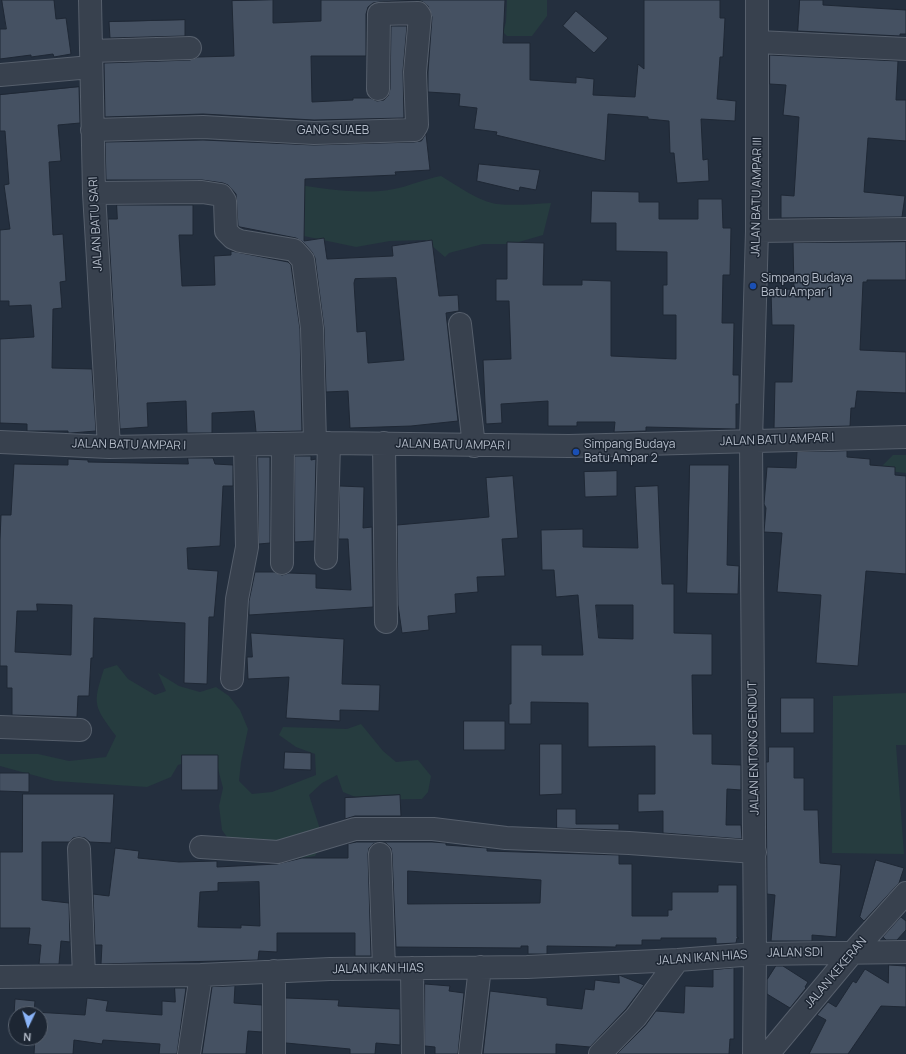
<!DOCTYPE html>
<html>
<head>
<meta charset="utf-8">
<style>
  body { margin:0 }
  #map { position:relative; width:906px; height:1054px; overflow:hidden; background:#242f3e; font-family:Manrope,sans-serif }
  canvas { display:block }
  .north { position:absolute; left:8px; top:1006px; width:40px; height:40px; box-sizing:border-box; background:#1d2633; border:1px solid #59626f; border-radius:50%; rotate:184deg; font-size:11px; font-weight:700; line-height:16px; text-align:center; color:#b4bcc9 }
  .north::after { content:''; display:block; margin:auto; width:14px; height:18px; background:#8ab4f8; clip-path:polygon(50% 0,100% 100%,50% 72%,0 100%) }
</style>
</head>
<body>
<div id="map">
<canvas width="906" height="1054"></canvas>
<div class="north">N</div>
</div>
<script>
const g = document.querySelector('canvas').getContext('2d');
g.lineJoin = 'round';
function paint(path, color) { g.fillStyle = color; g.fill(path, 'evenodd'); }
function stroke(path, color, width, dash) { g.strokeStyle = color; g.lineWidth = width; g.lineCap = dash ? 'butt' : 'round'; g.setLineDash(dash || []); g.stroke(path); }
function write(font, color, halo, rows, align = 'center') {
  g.font = font + ' Manrope,sans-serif'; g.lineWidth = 3; g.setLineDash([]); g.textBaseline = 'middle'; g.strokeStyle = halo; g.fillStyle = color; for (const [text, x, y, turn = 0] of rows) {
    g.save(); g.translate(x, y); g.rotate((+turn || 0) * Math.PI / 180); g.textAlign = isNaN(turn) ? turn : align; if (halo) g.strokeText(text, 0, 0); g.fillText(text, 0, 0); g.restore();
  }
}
paint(new Path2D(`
  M 507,0 L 547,0 L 547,16 L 532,36 L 507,36 L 503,32 L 506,22 Z
  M 441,176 C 456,185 480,202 497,204 C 515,206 533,204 551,203 L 543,235 L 512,244 L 483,244 L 449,253 L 445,257 L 425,240 L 390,241 L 356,247 L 280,231 L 283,183 C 317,187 360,196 394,189 C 410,186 424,179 441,176 Z
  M 893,455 L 906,455 L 906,473 L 878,470 Z
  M 117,665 L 128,679 L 155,695 L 166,691 L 158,673 L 179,686 L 200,692 L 216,687 L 229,696 L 240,710 L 248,729 L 241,762 L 239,781 L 252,794 L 272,792 L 316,775 L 315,754 L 296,747 L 279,735 L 283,727 L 347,729 L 361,724 L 383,751 L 396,762 L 418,760 L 431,776 L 428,792 L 422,799 L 363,800 L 343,792 L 337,775 L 322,783 L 309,795 L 319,826 L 321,845 L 315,856 L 272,863 L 249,862 L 240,856 L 222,830 L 219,806 L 223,788 L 216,761 L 197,759 L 178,765 L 171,777 L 147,787 L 55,781 L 0,766 L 0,754 L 38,754 L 69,761 L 106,757 L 116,736 C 94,706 92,705 104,669 Z
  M 906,693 L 906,745 L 896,745 L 904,854 L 832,853 L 833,696 Z`), '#263c3f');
const building = new Path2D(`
  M 2,0 L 54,0 L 56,19 L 66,18 L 71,54 L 54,57 L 53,54 L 31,57 L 31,55 L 0,59 L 0,29 L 6,29 Z
  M 273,0 L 273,23 L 321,21 L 321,0 L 505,0 L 503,43 L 530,43 L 530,80 L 576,83 L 576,77 L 594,79 L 593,95 L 635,97 L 638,64 L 644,69 L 644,0 L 720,0 L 720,18 L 725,18 L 723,57 L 720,57 L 717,99 L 736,101 L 735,121 L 701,119 L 703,160 L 708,159 L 709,181 L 677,183 L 674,153 L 670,153 L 669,121 L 648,119 L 648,117 L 608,114 L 605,161 L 496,135 L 497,132 L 474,129 L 477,108 L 459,106 L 460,94 L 428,92 L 428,72 L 432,17 L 428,6 L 423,2 L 418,0 L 379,2 L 373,3 L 368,7 L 366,14 L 366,56 L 311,56 L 312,102 L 353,100 L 353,98 L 370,98 L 377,101 L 384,100 L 388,96 L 390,89 L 391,26 L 407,26 L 403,71 L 404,118 L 314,120 L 203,114 L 105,117 L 104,63 L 190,60 L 198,57 L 234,56 L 232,1 Z
  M 800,0 L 823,0 L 823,5 L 906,10 L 906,34 L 900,34 L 900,36 L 798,31 Z
  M 576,11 L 608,38 L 594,53 L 563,26 Z
  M 185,20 L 185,36 L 110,38 L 109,22 Z
  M 770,55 L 898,61 L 896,100 L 906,100 L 906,141 L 868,138 L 864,192 L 905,196 L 902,217 L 781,218 L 781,195 L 794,196 L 799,117 L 783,115 L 786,85 L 770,84 Z
  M 79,87 L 80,123 L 58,125 L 61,161 L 49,162 L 53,235 L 63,234 L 66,281 L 60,282 L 62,308 L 53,309 L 52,368 L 92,369 L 96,431 L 71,433 L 68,433 L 68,431 L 27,431 L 27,424 L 0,423 L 0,339 L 34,337 L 31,305 L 9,306 L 9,301 L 0,301 L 0,230 L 10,229 L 4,185 L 9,184 L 5,131 L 0,131 L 0,95 Z
  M 426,134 L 430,170 L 395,172 L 396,175 L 305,179 L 304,241 L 324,238 L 327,259 L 393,256 L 392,246 L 432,240 L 439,296 L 458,295 L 459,311 L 446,313 L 458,421 L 411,426 L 350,428 L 348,391 L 326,392 L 324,328 L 315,258 L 312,252 L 303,242 L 296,238 L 240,227 L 238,226 L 236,194 L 228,185 L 223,183 L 202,180 L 106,180 L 105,142 L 203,140 L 314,145 L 414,142 L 421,141 ZM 396,278 L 404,360 L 368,363 L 366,331 L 357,332 L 354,283 L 355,279 Z
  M 479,164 L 540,170 L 536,190 L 520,187 L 519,191 L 477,181 Z
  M 592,191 L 639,192 L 639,202 L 659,202 L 659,219 L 698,219 L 698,199 L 722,199 L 723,228 L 731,228 L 730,275 L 723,275 L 722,323 L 734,323 L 733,375 L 739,375 L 739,404 L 736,404 L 736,429 L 646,427 L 646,431 L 614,432 L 615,422 L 577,422 L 577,426 L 548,426 L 548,401 L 501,404 L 502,423 L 486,424 L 483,360 L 511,359 L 509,301 L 496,301 L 496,279 L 507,279 L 507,242 L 544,243 L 543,285 L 582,285 L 582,280 L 611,281 L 611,356 L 676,359 L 676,315 L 663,315 L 663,285 L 667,285 L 667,252 L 616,251 L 616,223 L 591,223 Z
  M 117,205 L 193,205 L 193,235 L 179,235 L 182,286 L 215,285 L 214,256 L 231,255 L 231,251 L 288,262 L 291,265 L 300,329 L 302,431 L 256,432 L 254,411 L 212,413 L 212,433 L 187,433 L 186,401 L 147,403 L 148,427 L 120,429 L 108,219 L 117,219 Z
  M 906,242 L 906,280 L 867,280 L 867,282 L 863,282 L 860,350 L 906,352 L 906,393 L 857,391 L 855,408 L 851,408 L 850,426 L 774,428 L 775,382 L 792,382 L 794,325 L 772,325 L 771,290 L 794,289 L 793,243 Z
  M 847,451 L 847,457 L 870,459 L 870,465 L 895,467 L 895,475 L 906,476 L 906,574 L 866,571 L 858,666 L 816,663 L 821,595 L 777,592 L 782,533 L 764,532 L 766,508 L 764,504 L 767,467 L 796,468 L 797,452 Z
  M 295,456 L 311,456 L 311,460 L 316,459 L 314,541 L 295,542 Z
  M 258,457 L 270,457 L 270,543 L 259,544 Z
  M 188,458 L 213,458 L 215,464 L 233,465 L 233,486 L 223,486 L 220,546 L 187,548 L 188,569 L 218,571 L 214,617 L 209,617 L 207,684 L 184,683 L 185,623 L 94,618 L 93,658 L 91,658 L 89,696 L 78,696 L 77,717 L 12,715 L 12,688 L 7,688 L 7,666 L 0,666 L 0,540 L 1,515 L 11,515 L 14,464 L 68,465 L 68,459 L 88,460 L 88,462 L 188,464 ZM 37,604 L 72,605 L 71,655 L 15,652 L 17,611 L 37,611 Z
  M 690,465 L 729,465 L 727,565 L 739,566 L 738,594 L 687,593 Z
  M 617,471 L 617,496 L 585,497 L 584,472 Z
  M 513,476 L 518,538 L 502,539 L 505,576 L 477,577 L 478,592 L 455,594 L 456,613 L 428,616 L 429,630 L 402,633 L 398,605 L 397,525 L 489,517 L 486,478 Z
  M 340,486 L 364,487 L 363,528 L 372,527 L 373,607 L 249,615 L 249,601 L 255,572 L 274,572 L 282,575 L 289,573 L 316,574 L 316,588 L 351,590 L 348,539 L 339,539 Z
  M 658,486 L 662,584 L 674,584 L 674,633 L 712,634 L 712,675 L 692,675 L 693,734 L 712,734 L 712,764 L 741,765 L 741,790 L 727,789 L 726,825 L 741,825 L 742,839 L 663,833 L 663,811 L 638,812 L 638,794 L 655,794 L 655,746 L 588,747 L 588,703 L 531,702 L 531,724 L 509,724 L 509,704 L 511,704 L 511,645 L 542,645 L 542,655 L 583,655 L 578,595 L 556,597 L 554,570 L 542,570 L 541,530 L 583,529 L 583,547 L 638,548 L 635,487 ZM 596,605 L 633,605 L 633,639 L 599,638 Z
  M 251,633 L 344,639 L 342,684 L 380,685 L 379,711 L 340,710 L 340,721 L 286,718 L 289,677 L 248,679 L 247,657 L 252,657 Z
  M 781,698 L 814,698 L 814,733 L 781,733 Z
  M 464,721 L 505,721 L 505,750 L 464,750 Z
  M 540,744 L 562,744 L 562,794 L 540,795 Z
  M 769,747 L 794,747 L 794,778 L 804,778 L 804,810 L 818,810 L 820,863 L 841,865 L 836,937 L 812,935 L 812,941 L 771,941 L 775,895 L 767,894 L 766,762 L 768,762 Z
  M 285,752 L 311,753 L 311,770 L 284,769 Z
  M 182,755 L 218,755 L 218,790 L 182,790 Z
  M 0,773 L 29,773 L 29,792 L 0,791 Z
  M 23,794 L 114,794 L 111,843 L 90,842 L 85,838 L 79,837 L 73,838 L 69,842 L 42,842 L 42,900 L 69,903 L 70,942 L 61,941 L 59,964 L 39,964 L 41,945 L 28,944 L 30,928 L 0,928 L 0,852 L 22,852 Z
  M 400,795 L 401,816 L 355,816 L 345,819 L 345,798 Z
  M 557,809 L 576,809 L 576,824 L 619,824 L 619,830 L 557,828 Z
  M 357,842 L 432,842 L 446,843 L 446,845 L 487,848 L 487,851 L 619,855 L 619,864 L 632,864 L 632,916 L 668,916 L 668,910 L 672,910 L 672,892 L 718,892 L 718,885 L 737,885 L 737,937 L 739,938 L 737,938 L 736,943 L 716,944 L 716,938 L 661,938 L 661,940 L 642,940 L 642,945 L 616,945 L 616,947 L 547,946 L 547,954 L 528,954 L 528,946 L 521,946 L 521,948 L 396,947 L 392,854 L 391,848 L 386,843 L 379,842 L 373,844 L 369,848 L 368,854 L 371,956 L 355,956 L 355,933 L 277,933 L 277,952 L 259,951 L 258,960 L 101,964 L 102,945 L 95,945 L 93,894 L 109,896 L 115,848 L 139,851 L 138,858 L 179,862 L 217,861 L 217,867 L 277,864 L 302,858 L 348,858 L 348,844 ZM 408,871 L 541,880 L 540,903 L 408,904 ZM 259,882 L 260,926 L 241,925 L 241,928 L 198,927 L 200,892 L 218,891 L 218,883 Z
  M 876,860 L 904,868 L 899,883 L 864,921 L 860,917 Z
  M 901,917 L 906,921 L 906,930 L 897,940 L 886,940 L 883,937 Z
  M 889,965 L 906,966 L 906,1007 L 881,1006 L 848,1054 L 809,1054 L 826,1020 L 817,1015 L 828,1002 L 836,1007 L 853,981 L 856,983 L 865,969 L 888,983 Z
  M 776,966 L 783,966 L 808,982 L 805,987 L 806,988 L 790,1008 L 767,994 L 767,980 Z
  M 734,968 L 734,1039 L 730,1039 L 729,1054 L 617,1054 L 645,1026 L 656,1011 L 684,1013 L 685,986 L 713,987 L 713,970 Z
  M 619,975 L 644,985 L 626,1009 L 590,1047 L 556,1044 L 556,1054 L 483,1054 L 490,991 L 547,998 L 547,1005 L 582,1009 L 585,989 L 594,990 L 595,980 L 619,983 Z
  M 425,984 L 450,986 L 449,991 L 464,993 L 458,1054 L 435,1054 L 435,1047 L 425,1046 Z
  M 235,986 L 234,1003 L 262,1005 L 262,1032 L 248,1031 L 246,1054 L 202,1054 L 212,987 Z
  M 175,988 L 186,988 L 177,1054 L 159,1054 L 160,1044 L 103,1040 L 102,1044 L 74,1040 L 73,1054 L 34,1054 L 35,1038 L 40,1038 L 40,1014 L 16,1014 L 16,1030 L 13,1030 L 15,999 L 35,1001 L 34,1012 L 85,1015 L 87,998 L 108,1001 L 106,1011 L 162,1015 L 162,1001 L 175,1002 Z
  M 286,998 L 339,1000 L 338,1006 L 400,1009 L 400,1045 L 376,1043 L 375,1054 L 350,1054 L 350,1049 L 286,1043 Z`);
paint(building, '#455162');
stroke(building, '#1f2835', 1);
const minor = new Path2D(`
  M 90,0 L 94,193 L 109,447
  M 758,42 L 906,49
  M 91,51 L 190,48
  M 0,75 L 91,67
  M 92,130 L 203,127 L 314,133 L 414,130 L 417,125 L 415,72 L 420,16 L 418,13 L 379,14 L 378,89
  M 94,193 L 202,192 L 221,195 L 225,201 L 226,231 L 233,238 L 240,241 L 294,250 L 303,260 L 312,328 L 315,443
  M 757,231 L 906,229
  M 460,324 L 474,446
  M 0,442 L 109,447 L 329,443 L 569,446 L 906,437
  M 384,443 L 386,622
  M 326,558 L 329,443
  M 282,563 L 283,445
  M 232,679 L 237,599 L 247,547 L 245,445
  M 0,727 L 80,730
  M 201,847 L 278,852 L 355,829 L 433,829 L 506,838 L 629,843 L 755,852
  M 79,849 L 84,976
  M 380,854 L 384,968
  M 412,968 L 413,1054
  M 274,971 L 274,1054
  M 0,977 L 201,975 L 330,969 L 527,967 L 678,960 L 755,954 L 906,952
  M 189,1054 L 201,975
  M 470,1054 L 480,967
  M 600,1054 L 636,1017 L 678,960
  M 754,1054 L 755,954 L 751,441 L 757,231 L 757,0
  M 768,1054 L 853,952 L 906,893`);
stroke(minor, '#565f6c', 24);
stroke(minor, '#38414e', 22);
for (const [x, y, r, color] of [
  [753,286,4,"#1a4fb4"],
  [576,452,4,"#1a4fb4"]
]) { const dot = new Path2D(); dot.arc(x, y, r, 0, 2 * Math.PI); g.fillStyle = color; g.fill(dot); stroke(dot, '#1d2633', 1.5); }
write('12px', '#b4bcc9', '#1d2633', [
  ["GANG SUAEB",333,131],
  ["JALAN BATU AMPAR III",757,197,-89],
  ["JALAN BATU SARI",96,224,-93],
  ["JALAN BATU AMPAR I",777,440,-2],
  ["JALAN BATU AMPAR I",129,445,1],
  ["JALAN BATU AMPAR I",453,445,1],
  ["JALAN ENTONG GENDUT",754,748,-91],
  ["JALAN SDI",795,953,-1],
  ["JALAN IKAN HIAS",702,958,-4],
  ["JALAN IKAN HIAS",378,969,-1],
  ["JALAN KEKERAN",836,973,-50]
]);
write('12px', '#b4bcc9', '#1d2633', [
  ["Simpang Budaya",761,279],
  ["Batu Ampar 1",761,293],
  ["Simpang Budaya",584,445],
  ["Batu Ampar 2",584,459]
], 'left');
</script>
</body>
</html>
